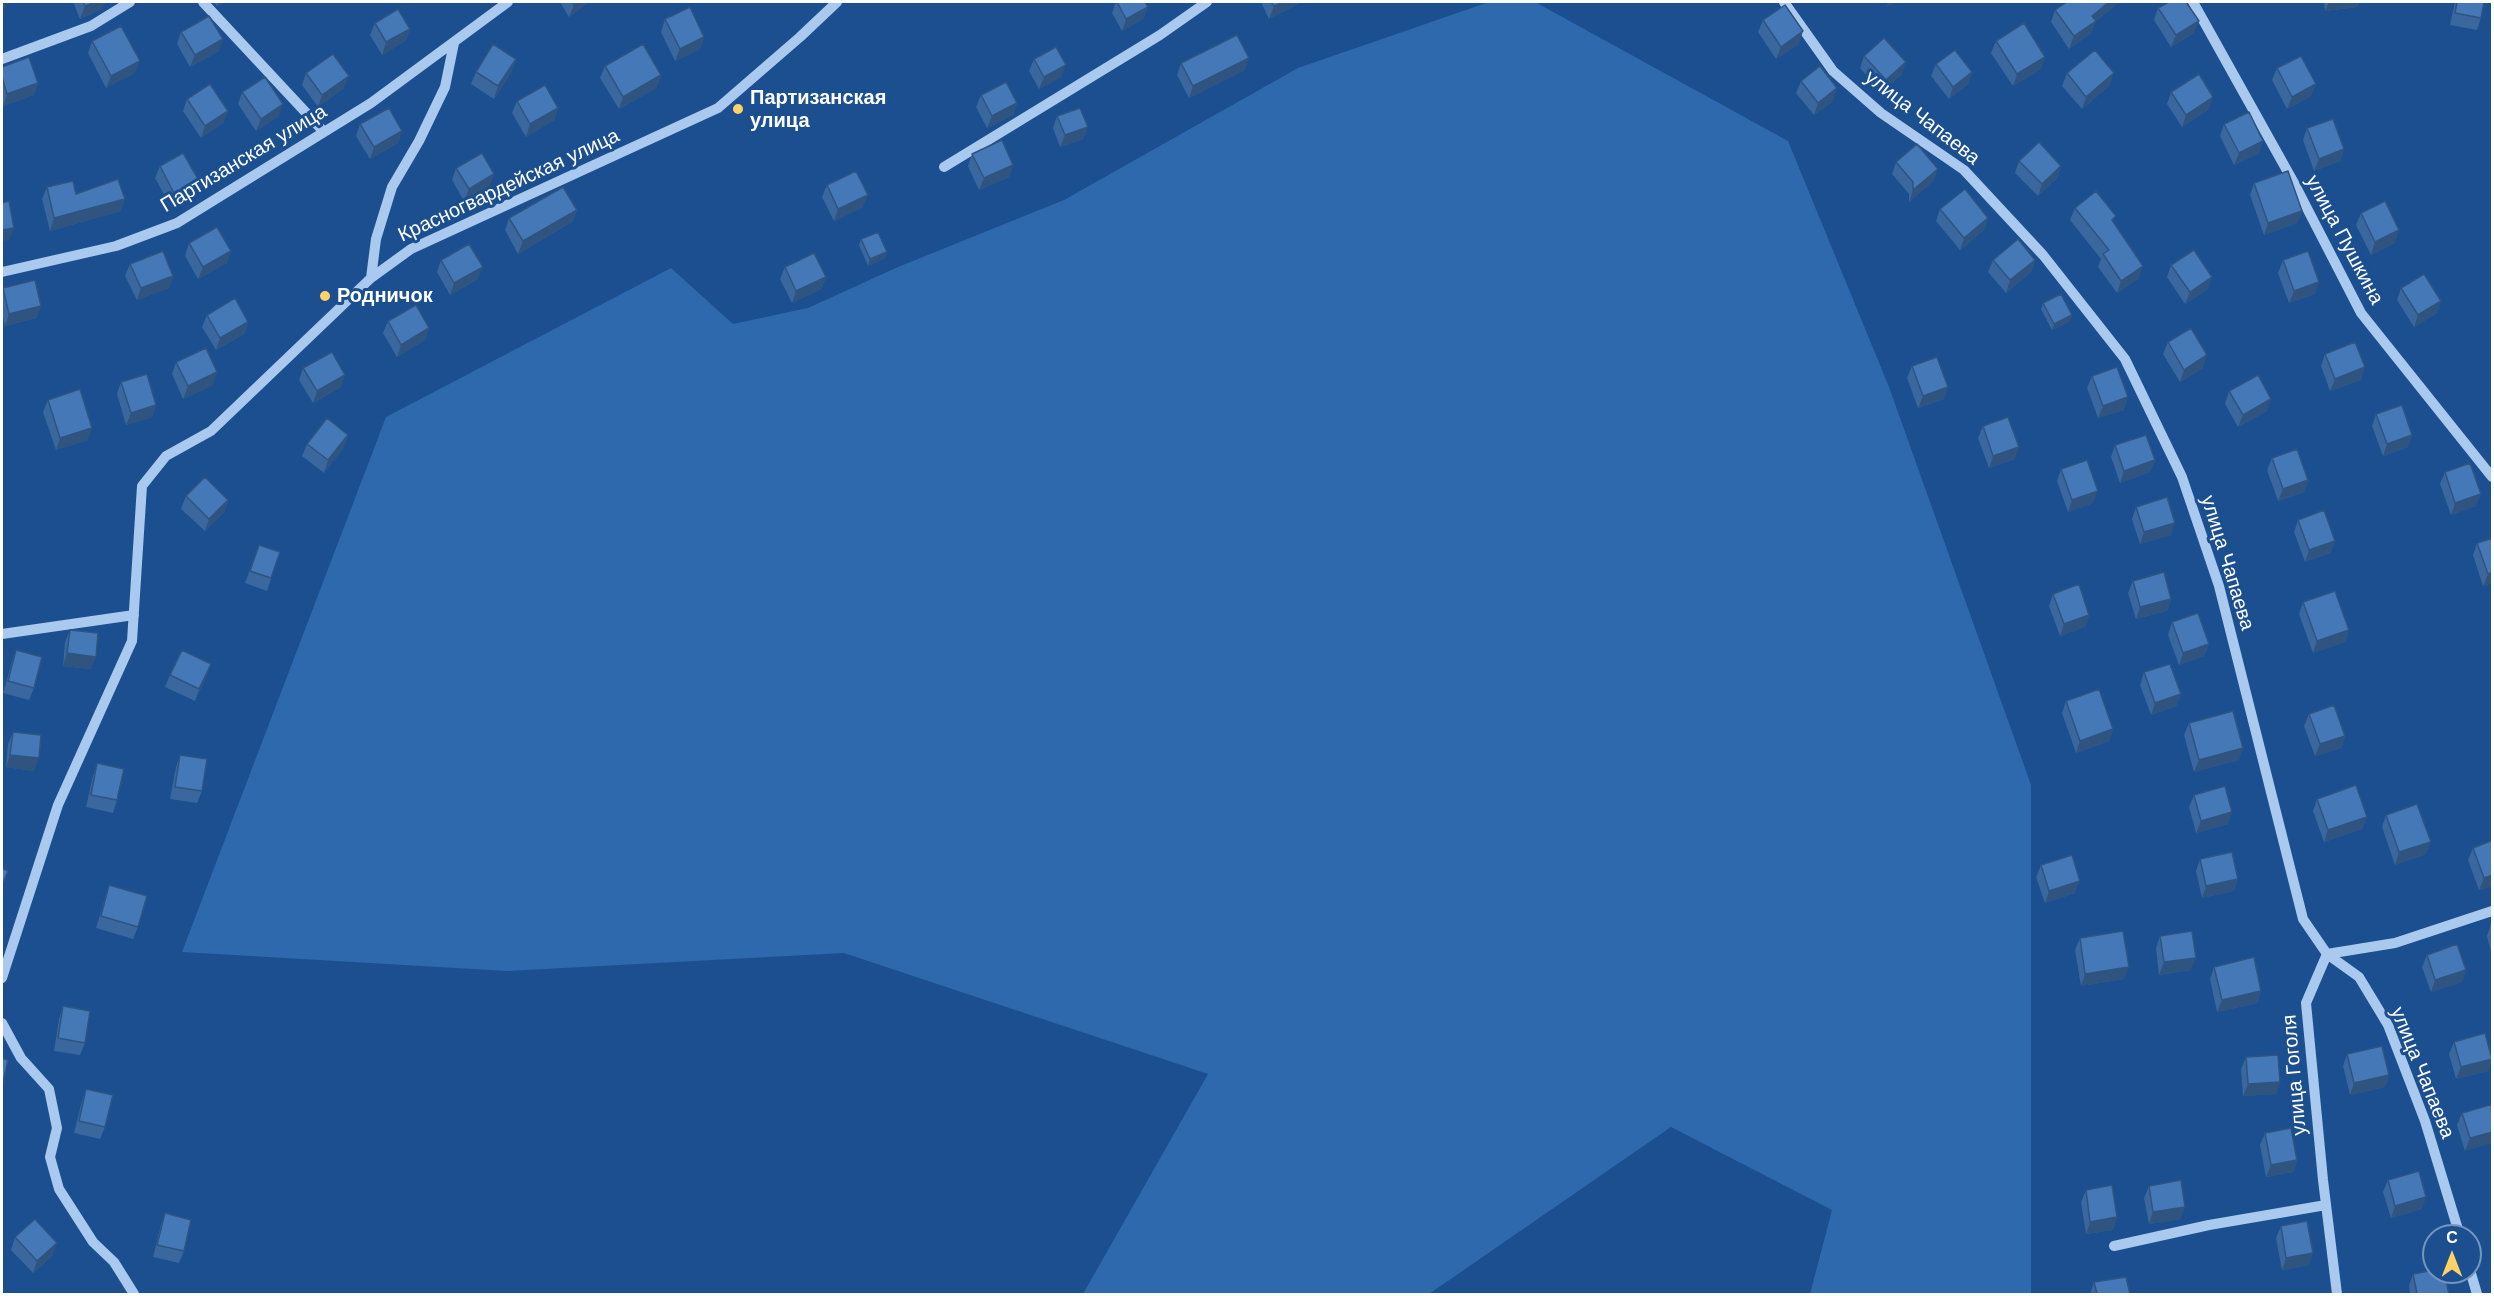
<!DOCTYPE html>
<html>
<head>
<meta charset="utf-8">
<style>
  body { margin:0 }
  #map { position:relative; width:2494px; height:1296px; overflow:hidden; background:#1b4f8f; font-family:Arial,sans-serif }
  canvas { display:block }
  .frame { position:absolute; inset:0; border:3px solid #fff; pointer-events:none }
  .north { position:absolute; left:2422px; top:1224px; width:60px; height:60px; box-sizing:border-box; background:#1b4f8f; border:2px solid #7695bc; border-radius:50%; rotate:0deg; font-size:16px; font-weight:700; line-height:24px; text-align:center; color:#fff }
  .north::after { content:''; display:block; margin:auto; width:21px; height:27px; background:#ffd166; clip-path:polygon(50% 0,100% 100%,50% 72%,0 100%) }
</style>
</head>
<body>
<div id="map">
<canvas width="2494" height="1296"></canvas>
<div class="frame"></div>
<div class="north">С</div>
</div>
<script>
const g = document.querySelector('canvas').getContext('2d');
g.lineJoin = 'round';
function paint(path, color) { g.fillStyle = color; g.fill(path, 'evenodd'); }
function stroke(path, color, width, dash) { g.strokeStyle = color; g.lineWidth = width; g.lineCap = dash ? 'butt' : 'round'; g.setLineDash(dash || []); g.stroke(path); }
function write(font, color, halo, rows, align = 'center') {
  g.font = font + ' Arial,sans-serif'; g.lineWidth = 6; g.setLineDash([]); g.textBaseline = 'middle'; g.strokeStyle = halo; g.fillStyle = color; for (const [text, x, y, turn = 0] of rows) {
    g.save(); g.translate(x, y); g.rotate((+turn || 0) * Math.PI / 180); g.textAlign = isNaN(turn) ? turn : align; if (halo) g.strokeText(text, 0, 0); g.fillText(text, 0, 0); g.restore();
  }
}
paint(new Path2D(`
  M 1489,2 L 1535,2 L 1788,141 L 1889,387 L 2031,785 L 2031,1294 L 1810,1294 L 1832,1210 L 1671,1127 L 1429,1294 L 1083,1294 L 1208,1074 L 844,953 L 507,971 L 182,952 L 386,417 L 671,268 L 733,324 L 808,308 L 898,267 L 1064,200 L 1298,68 Z`), '#2e69ad');
stroke(new Path2D(`
  M 203,2 L 324,132
  M 1784,2 L 1833,71 L 1881,113 L 1964,170 L 2043,255 L 2125,359 L 2182,477 L 2219,586 L 2303,919 L 2327,954 L 2359,977 L 2388,1025 L 2425,1121 L 2460,1236
  M 2193,2 L 2294,183 L 2361,313 L 2492,477
  M 2,59 L 91,26 L 130,2
  M 944,167 L 1160,35 L 1207,2
  M 2,272 L 116,246 L 177,223 L 371,103 L 508,2
  M 371,278 L 376,239 L 392,187 L 419,141 L 445,87 L 454,43
  M 2,634 L 134,615
  M 2,978 L 58,805 L 132,641 L 142,486 L 166,456 L 211,431 L 371,278 L 411,249 L 718,108 L 800,37 L 837,2
  M 2,1023 L 21,1058 L 49,1089 L 57,1128 L 50,1157 L 59,1189 L 93,1242 L 114,1262 L 134,1294
  M 2114,1246 L 2209,1225 L 2326,1205
  M 2470,1270 L 2477,1294
  M 2337,1294 L 2323,1180 L 2306,1003 L 2327,954 L 2395,943 L 2492,911`), '#a9c9ee', 10);
paint(new Path2D(`
  M 73,2 L 105,2 L 102,9 L 80,19 Z
  M 214,2 L 225,2 L 217,6 Z
  M 560,2 L 589,2 L 569,17 Z
  M 1116,2 L 1145,2 L 1148,7 L 1143,19 L 1122,31 L 1112,13 Z
  M 1261,2 L 1299,2 L 1298,4 L 1269,19 Z
  M 2067,2 L 2119,2 L 2096,21 L 2091,33 L 2069,49 L 2051,22 L 2055,10 Z
  M 2324,2 L 2359,2 L 2357,7 L 2325,11 Z
  M 2455,2 L 2484,2 L 2481,18 L 2477,30 L 2450,25 Z
  M 2158,8 L 2194,33 L 2171,47 L 2154,20 Z
  M 665,19 L 704,37 L 700,49 L 675,61 L 661,32 Z
  M 1763,20 L 1799,44 L 1776,59 L 1758,32 Z
  M 375,23 L 410,29 L 405,41 L 382,55 L 370,35 Z
  M 181,32 L 219,51 L 190,67 L 177,44 Z
  M 92,41 L 135,73 L 106,88 L 88,53 Z
  M 1996,41 L 2041,69 L 2013,86 L 1991,53 Z
  M 1864,56 L 1902,74 L 1882,92 L 1860,68 Z
  M 516,59 L 512,71 L 494,99 L 471,84 L 476,72 Z
  M 1034,59 L 1061,77 L 1039,89 L 1029,71 Z
  M 1181,63 L 1245,70 L 1189,98 L 1177,75 Z
  M 1936,64 L 1972,72 L 1968,84 L 1949,99 L 1931,76 Z
  M 605,66 L 661,75 L 656,88 L 619,109 L 600,78 Z
  M 2,67 L 38,83 L 34,95 L 3,106 L 2,102 Z
  M 2277,68 L 2311,96 L 2287,109 L 2272,80 Z
  M 306,73 L 344,88 L 318,107 L 302,85 Z
  M 2067,73 L 2110,85 L 2082,109 L 2062,86 Z
  M 1801,81 L 1833,101 L 1814,115 L 1796,93 Z
  M 242,92 L 279,116 L 256,131 L 238,104 Z
  M 2171,92 L 2209,109 L 2182,127 L 2167,104 Z
  M 981,95 L 1017,103 L 1013,115 L 987,128 L 976,107 Z
  M 187,99 L 228,111 L 223,123 L 201,138 L 183,111 Z
  M 517,101 L 558,108 L 554,120 L 526,137 L 512,113 Z
  M 1057,116 L 1088,127 L 1083,139 L 1060,147 L 1053,128 Z
  M 360,124 L 402,131 L 398,143 L 370,159 L 356,136 Z
  M 2224,124 L 2259,153 L 2234,165 L 2220,136 Z
  M 2307,128 L 2344,149 L 2340,161 L 2314,171 L 2303,140 Z
  M 972,154 L 1013,165 L 1009,177 L 979,190 L 968,166 Z
  M 2019,161 L 2061,166 L 2057,178 L 2038,196 L 2015,173 Z
  M 1896,162 L 1938,169 L 1933,181 L 1909,202 L 1909,194 L 1892,174 Z
  M 160,166 L 199,181 L 195,193 L 171,207 L 155,178 Z
  M 456,168 L 490,187 L 464,201 L 452,180 Z
  M 2254,183 L 2302,211 L 2297,223 L 2264,235 L 2250,195 Z
  M 827,185 L 863,207 L 834,221 L 822,197 Z
  M 47,187 L 76,194 L 121,211 L 50,231 L 42,199 Z
  M 2075,208 L 2114,222 L 2139,278 L 2117,293 L 2098,267 L 2101,259 L 2070,220 Z
  M 1940,209 L 1988,218 L 1984,230 L 1960,250 L 1936,221 Z
  M 577,210 L 572,222 L 518,254 L 505,230 L 509,218 Z
  M 2361,213 L 2395,243 L 2371,255 L 2356,225 Z
  M 861,239 L 887,252 L 885,258 L 868,266 L 859,245 Z
  M 189,243 L 227,263 L 198,279 L 185,256 Z
  M 441,260 L 478,279 L 450,295 L 437,272 Z
  M 1993,260 L 2035,260 L 2031,272 L 2006,293 L 1988,272 Z
  M 2283,260 L 2315,294 L 2289,303 L 2278,273 Z
  M 130,264 L 173,276 L 169,288 L 137,300 L 125,276 Z
  M 2171,265 L 2208,289 L 2185,304 L 2167,277 Z
  M 785,267 L 826,277 L 821,289 L 792,303 L 780,279 Z
  M 3,288 L 41,306 L 36,318 L 5,326 L 2,313 L 2,291 Z
  M 2401,288 L 2437,313 L 2414,327 L 2397,300 Z
  M 2043,303 L 2070,321 L 2052,330 L 2041,309 Z
  M 207,315 L 248,322 L 244,334 L 216,350 L 202,327 Z
  M 388,321 L 429,328 L 425,340 L 397,357 L 383,333 Z
  M 2168,342 L 2203,368 L 2180,382 L 2163,354 Z
  M 2325,354 L 2361,380 L 2330,391 L 2321,366 Z
  M 176,362 L 213,385 L 183,399 L 172,374 Z
  M 1912,366 L 1944,399 L 1918,408 L 1907,378 Z
  M 303,368 L 341,387 L 313,403 L 299,380 Z
  M 2092,376 L 2124,410 L 2098,418 L 2087,388 Z
  M 121,382 L 156,405 L 152,417 L 126,425 L 117,394 Z
  M 2229,391 L 2267,411 L 2238,427 L 2225,404 Z
  M 48,400 L 88,440 L 56,450 L 43,412 Z
  M 2376,414 L 2412,435 L 2408,447 L 2383,456 L 2372,426 Z
  M 1983,426 L 2015,459 L 1989,468 L 1978,438 Z
  M 348,435 L 344,447 L 324,473 L 302,456 L 307,444 Z
  M 2115,445 L 2155,460 L 2150,472 L 2120,483 L 2111,457 Z
  M 2272,458 L 2308,480 L 2304,492 L 2278,501 L 2267,470 Z
  M 2061,469 L 2093,503 L 2068,512 L 2057,481 Z
  M 2445,472 L 2476,506 L 2451,515 L 2440,484 Z
  M 186,496 L 228,500 L 224,512 L 205,531 L 181,509 Z
  M 2136,507 L 2171,535 L 2140,544 L 2132,519 Z
  M 2298,520 L 2335,541 L 2330,553 L 2305,562 L 2294,532 Z
  M 2493,538 L 2493,583 L 2483,586 L 2473,555 L 2477,543 Z
  M 259,545 L 280,552 L 267,591 L 245,583 Z
  M 2133,581 L 2171,599 L 2167,611 L 2136,619 L 2128,593 Z
  M 2053,594 L 2089,615 L 2085,627 L 2060,636 L 2049,606 Z
  M 2303,602 L 2349,630 L 2345,642 L 2313,653 L 2299,614 Z
  M 2172,622 L 2209,644 L 2204,656 L 2179,665 L 2168,635 Z
  M 70,630 L 91,669 L 63,666 L 65,642 Z
  M 16,650 L 34,688 L 29,700 L 3,693 L 12,662 Z
  M 211,664 L 206,677 L 195,701 L 165,687 L 170,675 Z
  M 2144,672 L 2181,694 L 2176,706 L 2151,715 L 2140,685 Z
  M 2066,701 L 2113,729 L 2109,741 L 2076,753 L 2062,713 Z
  M 2309,714 L 2345,736 L 2341,748 L 2315,756 L 2304,726 Z
  M 2189,723 L 2239,760 L 2194,772 L 2184,735 Z
  M 13,732 L 34,771 L 6,767 L 8,744 Z
  M 180,755 L 202,791 L 197,803 L 170,799 L 176,767 Z
  M 97,763 L 117,800 L 113,813 L 86,807 L 93,776 Z
  M 2194,795 L 2228,824 L 2196,833 L 2189,807 Z
  M 2317,799 L 2367,817 L 2362,829 L 2324,842 L 2313,811 Z
  M 2386,815 L 2426,854 L 2395,865 L 2382,827 Z
  M 2473,848 L 2493,886 L 2479,890 L 2468,860 Z
  M 2200,859 L 2238,879 L 2233,891 L 2202,898 L 2196,871 Z
  M 2041,865 L 2075,893 L 2045,903 L 2036,877 Z
  M 109,885 L 138,927 L 133,939 L 96,928 Z
  M 2491,924 L 2493,924 L 2493,960 L 2487,936 Z
  M 2160,936 L 2191,970 L 2159,975 L 2156,948 Z
  M 2080,938 L 2124,979 L 2081,986 L 2075,950 Z
  M 2427,955 L 2466,970 L 2462,982 L 2431,992 L 2422,967 Z
  M 2214,967 L 2261,991 L 2257,1003 L 2217,1012 L 2210,979 Z
  M 63,1006 L 85,1043 L 80,1055 L 54,1051 L 59,1019 Z
  M 2454,1042 L 2492,1059 L 2488,1071 L 2456,1079 L 2449,1054 Z
  M 2347,1054 L 2389,1075 L 2385,1087 L 2350,1095 L 2343,1066 Z
  M 2246,1057 L 2276,1094 L 2243,1096 L 2241,1069 Z
  M 86,1089 L 105,1127 L 100,1139 L 74,1133 L 82,1101 Z
  M 2493,1104 L 2465,1151 L 2457,1125 L 2462,1113 Z
  M 2265,1133 L 2297,1160 L 2293,1172 L 2266,1177 L 2260,1145 Z
  M 2388,1180 L 2422,1209 L 2391,1218 L 2383,1192 Z
  M 2149,1186 L 2181,1219 L 2149,1224 L 2144,1198 Z
  M 2086,1190 L 2117,1217 L 2113,1230 L 2086,1234 L 2081,1202 Z
  M 165,1213 L 184,1251 L 179,1263 L 153,1257 L 161,1225 Z
  M 2281,1226 L 2309,1265 L 2282,1270 L 2276,1238 Z
  M 15,1237 L 53,1255 L 33,1273 L 11,1250 Z
  M 2413,1274 L 2449,1294 L 2410,1294 L 2409,1286 Z
  M 2094,1282 L 2130,1294 L 2090,1294 Z`), '#3a679d');
paint(new Path2D(`
  M 2,2 L 7,2 L 4,9 L 2,10 Z
  M 96,2 L 105,2 L 102,9 L 80,19 L 85,6 Z
  M 219,2 L 225,2 L 217,6 Z
  M 578,2 L 589,2 L 569,17 L 574,5 Z
  M 1284,2 L 1299,2 L 1298,4 L 1269,19 L 1274,6 Z
  M 1888,2 L 1898,2 L 1886,7 Z
  M 2109,2 L 2119,2 L 2096,21 L 2091,33 L 2069,49 L 2074,36 L 2092,16 Z
  M 2329,2 L 2359,2 L 2357,7 L 2325,11 Z
  M 1148,7 L 1143,19 L 1122,31 L 1126,19 Z
  M 2199,21 L 2194,33 L 2171,47 L 2176,35 Z
  M 410,29 L 405,41 L 382,55 L 386,42 Z
  M 1803,31 L 1799,44 L 1776,59 L 1781,47 Z
  M 704,37 L 700,49 L 675,61 L 680,49 Z
  M 223,39 L 219,51 L 190,67 L 195,55 Z
  M 2045,57 L 2041,69 L 2013,86 L 2017,74 Z
  M 1249,58 L 1245,70 L 1189,98 L 1193,86 Z
  M 516,59 L 512,71 L 494,99 L 498,86 Z
  M 140,61 L 135,73 L 106,88 L 111,76 Z
  M 1906,62 L 1902,74 L 1882,92 L 1886,80 Z
  M 1066,65 L 1061,77 L 1039,89 L 1044,77 Z
  M 1972,72 L 1968,84 L 1949,99 L 1953,87 Z
  M 2114,73 L 2110,85 L 2082,109 L 2086,97 Z
  M 661,75 L 656,88 L 619,109 L 623,97 Z
  M 349,76 L 344,88 L 318,107 L 322,95 Z
  M 38,83 L 34,95 L 3,106 L 7,94 Z
  M 2316,84 L 2311,96 L 2287,109 L 2292,97 Z
  M 1837,88 L 1833,101 L 1814,115 L 1818,103 Z
  M 2213,97 L 2209,109 L 2182,127 L 2186,115 Z
  M 1017,103 L 1013,115 L 987,128 L 992,116 Z
  M 283,104 L 279,116 L 256,131 L 261,119 Z
  M 558,108 L 554,120 L 526,137 L 530,124 Z
  M 228,111 L 223,123 L 201,138 L 205,126 Z
  M 1088,127 L 1083,139 L 1060,147 L 1065,135 Z
  M 402,131 L 398,143 L 370,159 L 374,147 Z
  M 2263,141 L 2259,153 L 2234,165 L 2239,153 Z
  M 2344,149 L 2340,161 L 2314,171 L 2319,159 Z
  M 1013,165 L 1009,177 L 979,190 L 984,178 Z
  M 2061,166 L 2057,178 L 2038,196 L 2042,184 Z
  M 1938,169 L 1933,181 L 1909,202 L 1913,190 Z
  M 494,174 L 490,187 L 464,201 L 469,189 Z
  M 199,181 L 195,193 L 171,207 L 175,195 Z
  M 868,195 L 863,207 L 834,221 L 838,209 Z
  M 125,199 L 121,211 L 50,231 L 54,218 Z
  M 577,210 L 572,222 L 518,254 L 523,241 Z
  M 2302,211 L 2297,223 L 2264,235 L 2268,223 Z
  M 1988,218 L 1984,230 L 1960,250 L 1964,238 Z
  M 14,228 L 9,240 L 2,241 L 2,230 Z
  M 2399,230 L 2395,243 L 2371,255 L 2375,242 Z
  M 231,251 L 227,263 L 198,279 L 203,267 Z
  M 887,252 L 885,258 L 868,266 L 870,259 Z
  M 2035,260 L 2031,272 L 2006,293 L 2010,280 Z
  M 2143,266 L 2139,278 L 2117,293 L 2121,281 Z
  M 483,267 L 478,279 L 450,295 L 454,283 Z
  M 173,276 L 169,288 L 137,300 L 141,288 Z
  M 826,277 L 821,289 L 792,303 L 796,291 Z
  M 2212,277 L 2208,289 L 2185,304 L 2190,292 Z
  M 2319,282 L 2315,294 L 2289,303 L 2294,291 Z
  M 2441,301 L 2437,313 L 2414,327 L 2418,315 Z
  M 41,306 L 36,318 L 5,326 L 9,314 Z
  M 2072,315 L 2070,321 L 2052,330 L 2054,324 Z
  M 248,322 L 244,334 L 216,350 L 220,338 Z
  M 429,328 L 425,340 L 397,357 L 401,345 Z
  M 2207,355 L 2203,368 L 2180,382 L 2184,370 Z
  M 2365,367 L 2361,380 L 2330,391 L 2335,379 Z
  M 217,372 L 213,385 L 183,399 L 188,386 Z
  M 345,375 L 341,387 L 313,403 L 317,391 Z
  M 1948,387 L 1944,399 L 1918,408 L 1923,396 Z
  M 2128,397 L 2124,410 L 2098,418 L 2103,406 Z
  M 2271,399 L 2267,411 L 2238,427 L 2243,415 Z
  M 156,405 L 152,417 L 126,425 L 131,413 Z
  M 92,428 L 88,440 L 56,450 L 60,438 Z
  M 348,435 L 344,447 L 324,473 L 328,460 Z
  M 2412,435 L 2408,447 L 2383,456 L 2387,444 Z
  M 2019,447 L 2015,459 L 1989,468 L 1993,456 Z
  M 2155,460 L 2150,472 L 2120,483 L 2124,471 Z
  M 2308,480 L 2304,492 L 2278,501 L 2283,489 Z
  M 2098,491 L 2093,503 L 2068,512 L 2072,500 Z
  M 2481,494 L 2476,506 L 2451,515 L 2455,503 Z
  M 228,500 L 224,512 L 205,531 L 209,519 Z
  M 2175,523 L 2171,535 L 2140,544 L 2144,532 Z
  M 2335,541 L 2330,553 L 2305,562 L 2309,550 Z
  M 2493,572 L 2493,583 L 2483,586 L 2488,574 Z
  M 2171,599 L 2167,611 L 2136,619 L 2140,607 Z
  M 2089,615 L 2085,627 L 2060,636 L 2064,624 Z
  M 2349,630 L 2345,642 L 2313,653 L 2317,641 Z
  M 2209,644 L 2204,656 L 2179,665 L 2183,653 Z
  M 67,653 L 96,657 L 91,669 L 63,666 Z
  M 211,664 L 206,677 L 195,701 L 199,689 Z
  M 2181,694 L 2176,706 L 2151,715 L 2155,703 Z
  M 2113,729 L 2109,741 L 2076,753 L 2080,741 Z
  M 2345,736 L 2341,748 L 2315,756 L 2320,744 Z
  M 2243,748 L 2239,760 L 2194,772 L 2199,760 Z
  M 10,755 L 39,758 L 34,771 L 6,767 Z
  M 2232,812 L 2228,824 L 2196,833 L 2201,821 Z
  M 2367,817 L 2362,829 L 2324,842 L 2328,830 Z
  M 2431,842 L 2426,854 L 2395,865 L 2399,852 Z
  M 2493,875 L 2493,886 L 2479,890 L 2484,878 Z
  M 2238,879 L 2233,891 L 2202,898 L 2206,886 Z
  M 2080,881 L 2075,893 L 2045,903 L 2049,891 Z
  M 2196,958 L 2191,970 L 2159,975 L 2164,962 Z
  M 2129,967 L 2124,979 L 2081,986 L 2085,974 Z
  M 2466,970 L 2462,982 L 2431,992 L 2435,980 Z
  M 2261,991 L 2257,1003 L 2217,1012 L 2222,1000 Z
  M 2492,1059 L 2488,1071 L 2456,1079 L 2461,1067 Z
  M 2389,1075 L 2385,1087 L 2350,1095 L 2354,1083 Z
  M 2280,1082 L 2276,1094 L 2243,1096 L 2248,1084 Z
  M 2493,1132 L 2493,1143 L 2465,1151 L 2470,1138 Z
  M 2297,1160 L 2293,1172 L 2266,1177 L 2271,1165 Z
  M 2426,1197 L 2422,1209 L 2391,1218 L 2395,1206 Z
  M 2185,1207 L 2181,1219 L 2149,1224 L 2153,1212 Z
  M 2117,1217 L 2113,1230 L 2086,1234 L 2090,1222 Z
  M 57,1243 L 53,1255 L 33,1273 L 37,1261 Z
  M 2313,1253 L 2309,1265 L 2282,1270 L 2286,1258 Z`), '#305480');
const building = new Path2D(`
  M 83,2 L 96,2 L 85,6 Z
  M 572,2 L 578,2 L 574,5 Z
  M 1117,2 L 1145,2 L 1148,7 L 1126,19 Z
  M 1271,2 L 1284,2 L 1274,6 Z
  M 2067,2 L 2109,2 L 2092,16 L 2096,21 L 2074,36 L 2055,10 Z
  M 2169,2 L 2186,2 L 2199,21 L 2176,35 L 2158,8 Z
  M 2457,2 L 2484,2 L 2481,18 L 2455,13 Z
  M 1785,5 L 1803,31 L 1781,47 L 1763,20 Z
  M 690,7 L 704,37 L 680,49 L 665,19 Z
  M 398,9 L 410,29 L 386,42 L 375,23 Z
  M 209,16 L 223,39 L 195,55 L 181,32 Z
  M 2024,23 L 2045,57 L 2017,74 L 1996,41 Z
  M 121,26 L 140,61 L 111,76 L 92,41 Z
  M 1237,35 L 1249,58 L 1193,86 L 1181,63 Z
  M 1884,38 L 1906,62 L 1886,80 L 1864,56 Z
  M 493,44 L 516,59 L 498,86 L 476,72 Z
  M 643,44 L 661,75 L 623,97 L 605,66 Z
  M 1056,47 L 1066,65 L 1044,77 L 1034,59 Z
  M 1955,50 L 1972,72 L 1953,87 L 1936,64 Z
  M 2095,50 L 2114,73 L 2086,97 L 2067,73 Z
  M 333,54 L 349,76 L 322,95 L 306,73 Z
  M 2301,56 L 2316,84 L 2292,97 L 2277,68 Z
  M 29,57 L 38,83 L 7,94 L 2,77 L 2,67 Z
  M 1820,66 L 1837,88 L 1818,103 L 1801,81 Z
  M 2199,74 L 2213,97 L 2186,115 L 2171,92 Z
  M 265,77 L 283,104 L 261,119 L 242,92 Z
  M 1006,82 L 1017,103 L 992,116 L 981,95 Z
  M 210,84 L 228,111 L 205,126 L 187,99 Z
  M 545,85 L 558,108 L 530,124 L 517,101 Z
  M 389,108 L 402,131 L 374,147 L 360,124 Z
  M 1080,108 L 1088,127 L 1065,135 L 1057,116 Z
  M 2249,112 L 2263,141 L 2239,153 L 2224,124 Z
  M 2333,119 L 2344,149 L 2319,159 L 2307,128 Z
  M 1002,140 L 1013,165 L 984,178 L 972,154 Z
  M 2039,142 L 2061,166 L 2042,184 L 2019,161 Z
  M 1917,144 L 1938,169 L 1913,190 L 1913,182 L 1896,162 Z
  M 183,153 L 199,181 L 175,195 L 160,166 Z
  M 482,153 L 494,174 L 469,189 L 456,168 Z
  M 856,171 L 868,195 L 838,209 L 827,185 Z
  M 2288,171 L 2302,211 L 2268,223 L 2254,183 Z
  M 118,179 L 125,199 L 54,218 L 47,187 L 73,181 L 76,194 Z
  M 563,187 L 577,210 L 523,241 L 509,218 Z
  M 1965,189 L 1988,218 L 1964,238 L 1940,209 Z
  M 2096,191 L 2116,216 L 2112,220 L 2143,266 L 2121,281 L 2103,254 L 2109,250 L 2075,208 Z
  M 9,201 L 14,228 L 2,230 L 2,203 Z
  M 2385,201 L 2399,230 L 2375,242 L 2361,213 Z
  M 217,227 L 231,251 L 203,267 L 189,243 Z
  M 878,232 L 887,252 L 870,259 L 861,239 Z
  M 2018,239 L 2035,260 L 2010,280 L 1993,260 Z
  M 469,244 L 483,267 L 454,283 L 441,260 Z
  M 2194,250 L 2212,277 L 2190,292 L 2171,265 Z
  M 163,251 L 173,276 L 141,288 L 130,264 Z
  M 2308,251 L 2319,282 L 2294,291 L 2283,260 Z
  M 814,253 L 826,277 L 796,291 L 785,267 Z
  M 2424,274 L 2441,301 L 2418,315 L 2401,288 Z
  M 35,280 L 41,306 L 9,314 L 3,288 Z
  M 2061,294 L 2072,315 L 2054,324 L 2043,303 Z
  M 235,298 L 248,322 L 220,338 L 207,315 Z
  M 416,305 L 429,328 L 401,345 L 388,321 Z
  M 2191,328 L 2207,355 L 2184,370 L 2168,342 Z
  M 2355,342 L 2365,367 L 2335,379 L 2325,354 Z
  M 206,348 L 217,372 L 188,386 L 176,362 Z
  M 332,352 L 345,375 L 317,391 L 303,368 Z
  M 1937,357 L 1948,387 L 1923,396 L 1912,366 Z
  M 2117,367 L 2128,397 L 2103,406 L 2092,376 Z
  M 147,374 L 156,405 L 131,413 L 121,382 Z
  M 2258,375 L 2271,399 L 2243,415 L 2229,391 Z
  M 80,389 L 92,428 L 60,438 L 48,400 Z
  M 2402,405 L 2412,435 L 2387,444 L 2376,414 Z
  M 2008,417 L 2019,447 L 1993,456 L 1983,426 Z
  M 327,418 L 348,435 L 328,460 L 307,444 Z
  M 2146,435 L 2155,460 L 2124,471 L 2115,445 Z
  M 2297,449 L 2308,480 L 2283,489 L 2272,458 Z
  M 2087,460 L 2098,491 L 2072,500 L 2061,469 Z
  M 2470,463 L 2481,494 L 2455,503 L 2445,472 Z
  M 205,477 L 228,500 L 209,519 L 186,496 Z
  M 2167,497 L 2175,523 L 2144,532 L 2136,507 Z
  M 2324,510 L 2335,541 L 2309,550 L 2298,520 Z
  M 2493,538 L 2493,572 L 2488,574 L 2477,543 Z
  M 259,545 L 280,552 L 271,578 L 250,571 Z
  M 2164,572 L 2171,599 L 2140,607 L 2133,581 Z
  M 2079,584 L 2089,615 L 2064,624 L 2053,594 Z
  M 2335,591 L 2349,630 L 2317,641 L 2303,602 Z
  M 2198,613 L 2209,644 L 2183,653 L 2172,622 Z
  M 70,630 L 98,633 L 96,657 L 67,653 Z
  M 16,650 L 42,657 L 34,688 L 8,681 Z
  M 182,650 L 211,664 L 199,689 L 170,675 Z
  M 2170,664 L 2181,694 L 2155,703 L 2144,672 Z
  M 2099,689 L 2113,729 L 2080,741 L 2066,701 Z
  M 2334,705 L 2345,736 L 2320,744 L 2309,714 Z
  M 2233,711 L 2243,748 L 2199,760 L 2189,723 Z
  M 13,732 L 41,735 L 39,758 L 10,755 Z
  M 180,755 L 207,759 L 202,791 L 175,787 Z
  M 97,763 L 124,769 L 117,800 L 91,795 Z
  M 2356,785 L 2367,817 L 2328,830 L 2317,799 Z
  M 2225,786 L 2232,812 L 2201,821 L 2194,795 Z
  M 2417,804 L 2431,842 L 2399,852 L 2386,815 Z
  M 2493,840 L 2493,875 L 2484,878 L 2473,848 Z
  M 2232,852 L 2238,879 L 2206,886 L 2200,859 Z
  M 2072,855 L 2080,881 L 2049,891 L 2041,865 Z
  M 2,868 L 8,871 L 2,885 Z
  M 109,885 L 147,896 L 138,927 L 101,916 Z
  M 2123,931 L 2129,967 L 2085,974 L 2080,938 Z
  M 2192,931 L 2196,958 L 2164,962 L 2160,936 Z
  M 2457,944 L 2466,970 L 2435,980 L 2427,955 Z
  M 2254,957 L 2261,991 L 2222,1000 L 2214,967 Z
  M 63,1006 L 90,1011 L 85,1043 L 58,1038 Z
  M 2485,1033 L 2492,1059 L 2461,1067 L 2454,1042 Z
  M 2382,1046 L 2389,1075 L 2354,1083 L 2347,1054 Z
  M 2278,1055 L 2280,1082 L 2248,1084 L 2246,1057 Z
  M 2,1058 L 8,1060 L 2,1086 Z
  M 86,1089 L 113,1095 L 105,1127 L 79,1121 Z
  M 2493,1104 L 2493,1132 L 2470,1138 L 2462,1113 Z
  M 2291,1128 L 2297,1160 L 2271,1165 L 2265,1133 Z
  M 2419,1171 L 2426,1197 L 2395,1206 L 2388,1180 Z
  M 2181,1180 L 2185,1207 L 2153,1212 L 2149,1186 Z
  M 2112,1185 L 2117,1217 L 2090,1222 L 2086,1190 Z
  M 165,1213 L 191,1220 L 184,1251 L 157,1245 Z
  M 35,1219 L 57,1243 L 37,1261 L 15,1237 Z
  M 2307,1221 L 2313,1253 L 2286,1258 L 2281,1226 Z
  M 2434,1270 L 2434,1272 L 2444,1272 L 2449,1294 L 2417,1294 L 2413,1274 Z
  M 2126,1277 L 2130,1294 L 2097,1294 L 2094,1282 Z`);
paint(building, '#4478b7');
stroke(building, '#305480', 1.5);
for (const [x, y, r, color] of [
  [738,109,6,"#ffd166"],
  [325,296,6,"#ffd166"]
]) { const dot = new Path2D(); dot.arc(x, y, r, 0, 2 * Math.PI); g.fillStyle = color; g.fill(dot); stroke(dot, '#1b4f8f', 2); }
write('bold 20px', '#fff', '#1b4f8f', [
  ["Партизанская",750,98],
  ["улица",750,121],
  ["Родничок",337,296]
], 'left');
write('20px', '#fff', '#1b4f8f', [
  ["улица Чапаева",1922,118,38],
  ["Партизанская улица",244,159,-31],
  ["Красногвардейская улица",509,186,-25],
  ["улица Пушкина",2344,240,62],
  ["улица Чапаева",2227,563,73],
  ["улица Чапаева",2422,1073,68],
  ["улица Гоголя",2295,1075,-95]
]);
</script>
</body>
</html>
